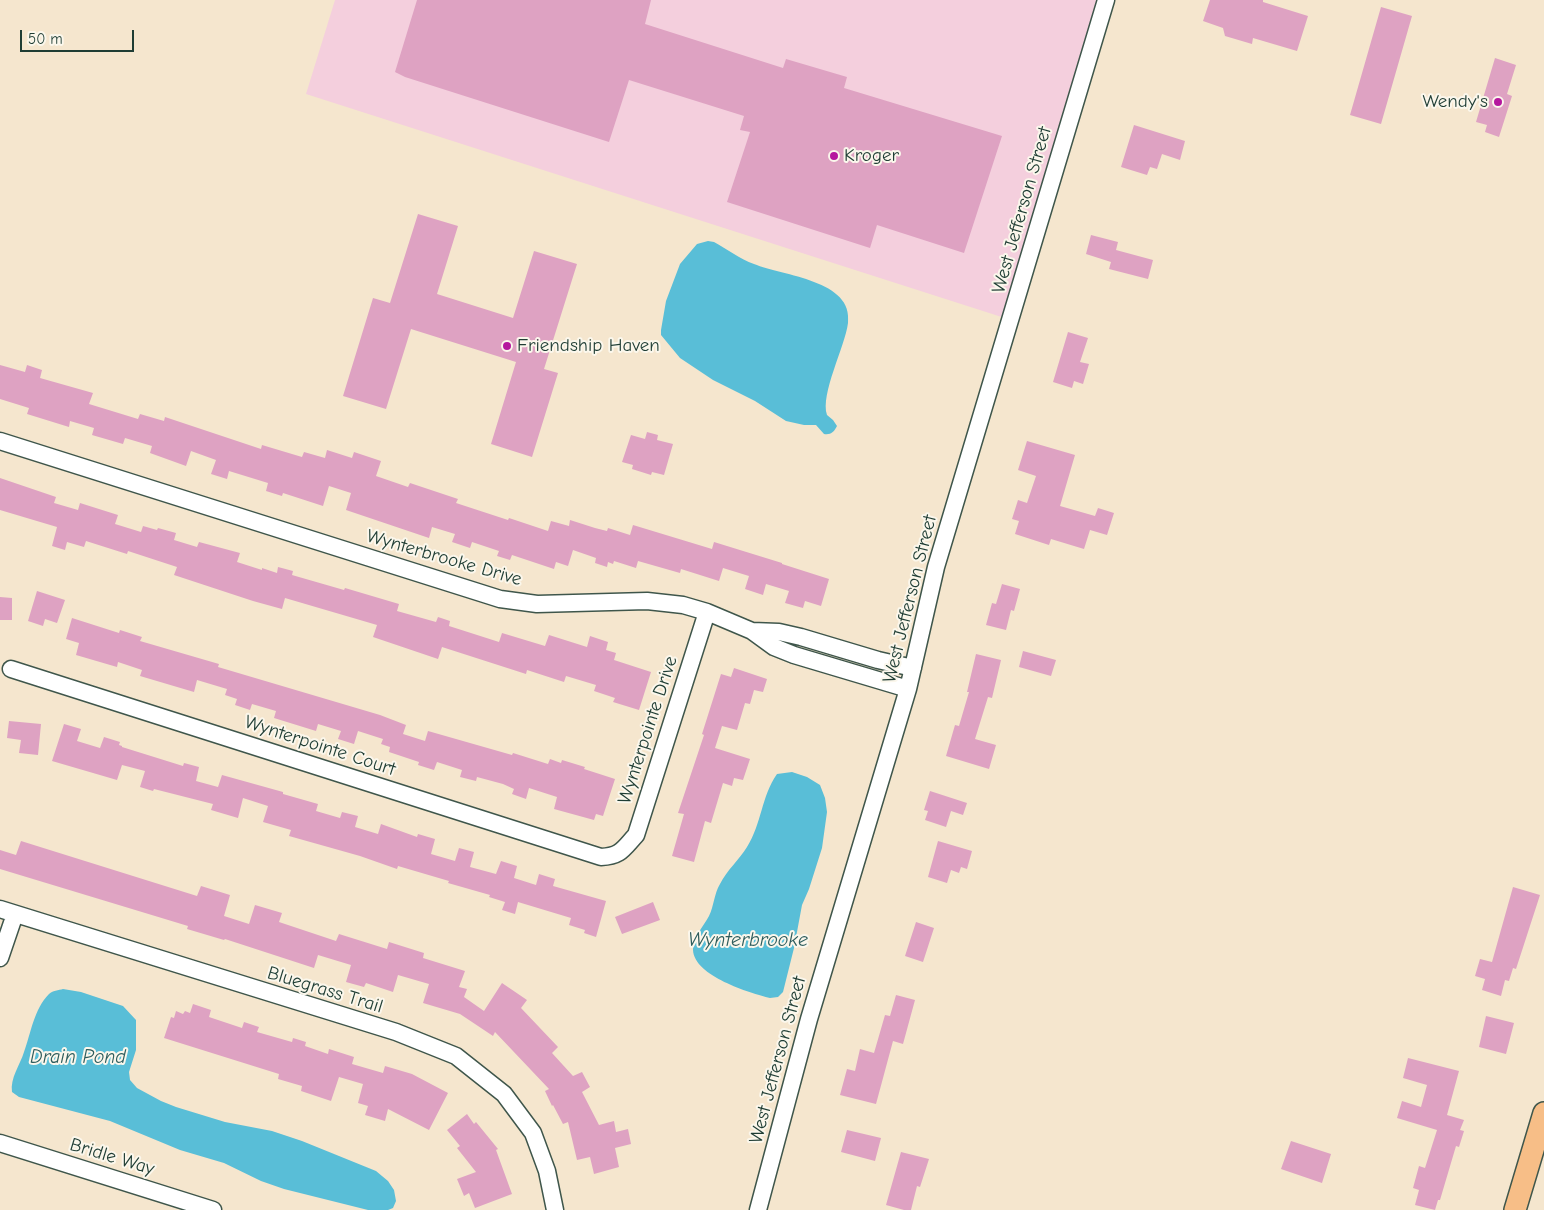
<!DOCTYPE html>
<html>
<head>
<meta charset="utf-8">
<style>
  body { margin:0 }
  #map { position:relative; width:1544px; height:1210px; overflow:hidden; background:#f5e6ce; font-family:"Comic Neue",sans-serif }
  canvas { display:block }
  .scale { position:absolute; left:20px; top:30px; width:114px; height:22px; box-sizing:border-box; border:2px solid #1f3d34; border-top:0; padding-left:6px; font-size:15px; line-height:18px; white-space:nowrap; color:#1f3d34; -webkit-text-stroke:4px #fbf7ec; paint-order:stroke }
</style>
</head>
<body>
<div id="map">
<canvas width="1544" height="1210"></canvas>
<div class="scale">50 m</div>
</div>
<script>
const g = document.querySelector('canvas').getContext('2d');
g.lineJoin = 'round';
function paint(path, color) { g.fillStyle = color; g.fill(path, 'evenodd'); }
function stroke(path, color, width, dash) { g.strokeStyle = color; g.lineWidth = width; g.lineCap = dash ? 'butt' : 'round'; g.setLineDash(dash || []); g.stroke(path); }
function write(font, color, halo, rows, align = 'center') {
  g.font = font + ' "Comic Neue",sans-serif'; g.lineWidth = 4; g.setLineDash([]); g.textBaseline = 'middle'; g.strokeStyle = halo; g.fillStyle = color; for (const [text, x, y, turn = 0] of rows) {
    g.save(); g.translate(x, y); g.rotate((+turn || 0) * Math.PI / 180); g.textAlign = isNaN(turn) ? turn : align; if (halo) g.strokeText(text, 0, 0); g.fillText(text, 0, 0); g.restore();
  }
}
paint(new Path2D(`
  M 335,0 L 1108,0 L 1011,320 L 306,94 Z`), '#f4cfdd');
paint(new Path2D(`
  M 708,241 L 714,242 C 727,249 740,259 754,264 C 783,276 854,280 848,323 C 845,347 820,394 827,415 L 833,420 L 837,426 C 834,432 831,435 824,434 L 816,425 L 804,425 L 786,421 L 755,401 L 713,380 L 680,358 L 661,335 L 661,330 L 666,301 L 680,264 L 697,244 Z
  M 792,772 L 807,777 L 820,785 L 825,798 L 827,812 L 822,848 L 809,889 L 802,905 L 794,948 L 783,992 L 778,997 L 770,998 C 750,993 694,976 693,950 C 692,938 704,926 709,916 C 714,906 714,894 720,884 C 727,870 739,860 747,847 C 762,823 761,797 777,774 Z
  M 63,989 L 81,992 L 123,1006 L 136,1020 L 136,1050 L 129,1072 L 130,1080 L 137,1088 L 161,1101 L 176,1107 L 225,1122 L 272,1131 L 302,1141 L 376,1171 L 388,1181 L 394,1190 L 396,1201 L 393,1208 L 388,1210 L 368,1210 L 284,1189 L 261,1181 L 224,1163 L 180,1150 L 110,1121 L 19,1097 L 12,1092 C 10,1078 20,1065 24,1052 C 31,1033 34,1009 49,994 C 52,991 59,990 63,989 Z`), '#59bed7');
paint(new Path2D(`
  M 417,0 L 651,0 L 645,24 L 783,68 L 786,59 L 847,77 L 844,88 L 1002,136 L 964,253 L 877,225 L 870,248 L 727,202 L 750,132 L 740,130 L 744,116 L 629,80 L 609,142 L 405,77 L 395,72 Z
  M 1210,0 L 1263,0 L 1263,2 L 1308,16 L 1297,51 L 1253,38 L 1252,44 L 1225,36 L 1223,28 L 1203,21 Z
  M 1381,7 L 1412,16 L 1381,124 L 1350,115 Z
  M 1495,58 L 1516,65 L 1507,94 L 1512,96 L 1499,137 L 1485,132 L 1487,125 L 1476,122 Z
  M 1134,125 L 1185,141 L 1180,160 L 1162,154 L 1157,169 L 1150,167 L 1147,175 L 1121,167 Z
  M 418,214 L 458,226 L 437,294 L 513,318 L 534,251 L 577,264 L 544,369 L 558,373 L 532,457 L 491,444 L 516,362 L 411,329 L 386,409 L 343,396 L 373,298 L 390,303 Z
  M 1091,235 L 1118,242 L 1116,250 L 1153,260 L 1148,279 L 1109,269 L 1111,262 L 1086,254 Z
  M 1068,332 L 1088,338 L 1080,362 L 1089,364 L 1083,384 L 1074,381 L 1072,388 L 1053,382 Z
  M 0,365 L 25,372 L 27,365 L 42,370 L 40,378 L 93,393 L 89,404 L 138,419 L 140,414 L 164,421 L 165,417 L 261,449 L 262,445 L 302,457 L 304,452 L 325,458 L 327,450 L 352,458 L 354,452 L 381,461 L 376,476 L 408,487 L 410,483 L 458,499 L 456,503 L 508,520 L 509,518 L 548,531 L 551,521 L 569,526 L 570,520 L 595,528 L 607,531 L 608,528 L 630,535 L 633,525 L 712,549 L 714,542 L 782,563 L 782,564 L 829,579 L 821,606 L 805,601 L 803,608 L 785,603 L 789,591 L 766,584 L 763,595 L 745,589 L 749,576 L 723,568 L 719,581 L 681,569 L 680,573 L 638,561 L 636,568 L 614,561 L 613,564 L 608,562 L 607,567 L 595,563 L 596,558 L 573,550 L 568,566 L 556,562 L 554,569 L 512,555 L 510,560 L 497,556 L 499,551 L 472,542 L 470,548 L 452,542 L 455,534 L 432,527 L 429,538 L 346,510 L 351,493 L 329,486 L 323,506 L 283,493 L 282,496 L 266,491 L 268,483 L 229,471 L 227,479 L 211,474 L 216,460 L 191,451 L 186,466 L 150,453 L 152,446 L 125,438 L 123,444 L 92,435 L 94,428 L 70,421 L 69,427 L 27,414 L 29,408 L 0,399 Z
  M 647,432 L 658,435 L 657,440 L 673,444 L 664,475 L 652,472 L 651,475 L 632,469 L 633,465 L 622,462 L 631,435 L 645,439 Z
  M 1027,441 L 1075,455 L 1060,506 L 1095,516 L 1098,508 L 1114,513 L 1107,535 L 1090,530 L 1084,549 L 1051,539 L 1049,545 L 1015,534 L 1019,521 L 1012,519 L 1018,500 L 1027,503 L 1036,476 L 1018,470 Z
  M 0,478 L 56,497 L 54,503 L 78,510 L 80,503 L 118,515 L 115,524 L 141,532 L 143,526 L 157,530 L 158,528 L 176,533 L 174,540 L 197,547 L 199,542 L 240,553 L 237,562 L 262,570 L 262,568 L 277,573 L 278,567 L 293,571 L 292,575 L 344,590 L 345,588 L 399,604 L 397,611 L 436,622 L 438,617 L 450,621 L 449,626 L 499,642 L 502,633 L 545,646 L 549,635 L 587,647 L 590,636 L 608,642 L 606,650 L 616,653 L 614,660 L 651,672 L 639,710 L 613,702 L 615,698 L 594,691 L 596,685 L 566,676 L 564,682 L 527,670 L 526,674 L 442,647 L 438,659 L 373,637 L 377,625 L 285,598 L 282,609 L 253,601 L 174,575 L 177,567 L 128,551 L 127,554 L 86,541 L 84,547 L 67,542 L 65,550 L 52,546 L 57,527 L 0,510 Z
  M 1002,584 L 1020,589 L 1014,611 L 1011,610 L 1006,630 L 986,625 L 992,603 L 996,604 Z
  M 37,591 L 65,600 L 57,623 L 45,619 L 43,626 L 28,621 Z
  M 0,597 L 12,598 L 12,620 L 0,620 Z
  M 72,618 L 119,633 L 120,630 L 142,637 L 140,641 L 219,664 L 218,667 L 380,715 L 406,725 L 403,734 L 425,741 L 428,731 L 512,755 L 513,753 L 548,764 L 550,759 L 561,763 L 562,760 L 585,767 L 584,769 L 615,779 L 603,816 L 596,814 L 594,820 L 554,809 L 557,797 L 529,788 L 526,799 L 512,794 L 514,789 L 503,784 L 477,777 L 476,781 L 460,777 L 462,770 L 437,762 L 434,770 L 418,765 L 419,762 L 389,752 L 390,747 L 381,744 L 383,739 L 358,731 L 354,744 L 338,739 L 341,731 L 318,724 L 316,731 L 274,718 L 276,711 L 252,704 L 250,710 L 235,705 L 237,699 L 225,695 L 227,689 L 197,680 L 194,692 L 140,676 L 142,670 L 118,662 L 117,667 L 76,655 L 79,643 L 66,639 Z
  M 1023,651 L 1056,660 L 1051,676 L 1019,667 Z
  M 976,654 L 1001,660 L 992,698 L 988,697 L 975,739 L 996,745 L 989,769 L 946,756 L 955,725 L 959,726 L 969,692 L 967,692 Z
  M 734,668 L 767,679 L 763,692 L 754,690 L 750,704 L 745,703 L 737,730 L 722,726 L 715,748 L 750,759 L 743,780 L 734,778 L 732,786 L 723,783 L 711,823 L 705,821 L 694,862 L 672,856 L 684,814 L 678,813 L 704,735 L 702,734 L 721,674 L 731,677 Z
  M 9,721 L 41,724 L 38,755 L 19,753 L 21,740 L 7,738 Z
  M 64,724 L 81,729 L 77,741 L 100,748 L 104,737 L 120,742 L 119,745 L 122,746 L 122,747 L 183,766 L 184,763 L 199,767 L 196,781 L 218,787 L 222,775 L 283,792 L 283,794 L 318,804 L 316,811 L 340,818 L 342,812 L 358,816 L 355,827 L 378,834 L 381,824 L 417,837 L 418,834 L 435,839 L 431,854 L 455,861 L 459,848 L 474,852 L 470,867 L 496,874 L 501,861 L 517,866 L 514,878 L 536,885 L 539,874 L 555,879 L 553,886 L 606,901 L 596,937 L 584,933 L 585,930 L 569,925 L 571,918 L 518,902 L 515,914 L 502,910 L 505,902 L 489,897 L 490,895 L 448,883 L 449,881 L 398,866 L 397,869 L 360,856 L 289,836 L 291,830 L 263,822 L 268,806 L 243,798 L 238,818 L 211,810 L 213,804 L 154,789 L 153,791 L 140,787 L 145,771 L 122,765 L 117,780 L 52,761 Z
  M 930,791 L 967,803 L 963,815 L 951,811 L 946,827 L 925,820 L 928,811 L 924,810 Z
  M 21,841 L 197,896 L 201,886 L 230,895 L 224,916 L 249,924 L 255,905 L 282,913 L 279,922 L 336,941 L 339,934 L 387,949 L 389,942 L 424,953 L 423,958 L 465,971 L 459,987 L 467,989 L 464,997 L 484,1011 L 502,983 L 527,1000 L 521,1008 L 558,1047 L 552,1053 L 573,1076 L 582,1072 L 590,1087 L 582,1092 L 599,1125 L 614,1121 L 616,1132 L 628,1129 L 631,1144 L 615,1148 L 619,1167 L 594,1174 L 590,1157 L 577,1160 L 568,1122 L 563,1124 L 553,1105 L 552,1106 L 545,1091 L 549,1089 L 495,1032 L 493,1036 L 460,1014 L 423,1003 L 429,984 L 398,975 L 393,992 L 366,983 L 364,987 L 346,982 L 351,965 L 318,955 L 314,968 L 225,939 L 224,940 L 187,929 L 188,926 L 132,909 L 0,869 L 0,850 L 16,855 Z
  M 938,841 L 972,851 L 967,869 L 961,867 L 959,873 L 951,870 L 947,883 L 928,877 Z
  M 1513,887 L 1540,895 L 1516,969 L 1513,968 L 1509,981 L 1505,980 L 1501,996 L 1482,990 L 1485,979 L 1475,976 L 1480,959 L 1492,962 Z
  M 653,902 L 660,920 L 622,934 L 615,917 Z
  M 916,922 L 934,928 L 923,962 L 905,956 Z
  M 896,995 L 915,1000 L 903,1044 L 893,1041 L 876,1104 L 840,1095 L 847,1069 L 855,1071 L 860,1049 L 874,1053 L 885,1015 L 890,1016 Z
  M 193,1004 L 211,1010 L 209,1017 L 242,1028 L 244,1022 L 259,1027 L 257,1032 L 292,1042 L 293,1038 L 306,1042 L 305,1046 L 328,1054 L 329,1049 L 354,1057 L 352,1064 L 383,1073 L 385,1066 L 412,1074 L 448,1093 L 429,1130 L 388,1109 L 385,1121 L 365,1115 L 368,1106 L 358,1103 L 363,1084 L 339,1077 L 331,1101 L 301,1091 L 302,1086 L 278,1079 L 279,1074 L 164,1038 L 171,1017 L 174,1018 L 176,1011 L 183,1014 L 185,1011 L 190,1013 Z
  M 1486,1016 L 1514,1023 L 1506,1054 L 1479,1047 Z
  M 1408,1058 L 1459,1071 L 1447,1115 L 1464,1120 L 1460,1130 L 1464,1131 L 1459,1147 L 1456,1146 L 1440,1200 L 1438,1200 L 1435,1210 L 1415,1205 L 1419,1190 L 1413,1188 L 1419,1166 L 1425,1168 L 1437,1130 L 1397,1118 L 1402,1101 L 1421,1107 L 1427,1085 L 1403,1078 Z
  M 467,1114 L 474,1124 L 476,1122 L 498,1149 L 496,1150 L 512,1194 L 475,1208 L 469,1193 L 464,1196 L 457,1179 L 476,1172 L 457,1148 L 460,1146 L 447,1130 Z
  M 847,1130 L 881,1138 L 875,1161 L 841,1152 Z
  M 1291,1141 L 1331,1154 L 1322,1183 L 1281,1169 Z
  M 901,1152 L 929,1159 L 920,1187 L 917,1186 L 911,1210 L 904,1210 L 886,1205 Z`), '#dea2c2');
const minor = new Path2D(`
  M 0,441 L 500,599 L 537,604 L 647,601 L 683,605 L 707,612 L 752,631 L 779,632 L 801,637 L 878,660 L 913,668
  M 752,631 L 774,647 L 794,655 L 908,689
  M 11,669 L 601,857 C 621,856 623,849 636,835 L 707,612
  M 0,909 L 396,1032 L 456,1056 L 504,1094 L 533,1133 L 547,1171 L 555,1210
  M 0,958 L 15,914
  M 0,1143 L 213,1210
  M 758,1210 L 809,1019 L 908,689 L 936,567 L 1106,0`);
const major = new Path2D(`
  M 1515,1210 L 1544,1113`);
stroke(minor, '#3f564b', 19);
stroke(major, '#3f564b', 24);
stroke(minor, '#fff', 16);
stroke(major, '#f7be87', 21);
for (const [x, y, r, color] of [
  [1498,102,5,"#b5179e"],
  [834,156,5,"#b5179e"],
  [507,346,5,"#b5179e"]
]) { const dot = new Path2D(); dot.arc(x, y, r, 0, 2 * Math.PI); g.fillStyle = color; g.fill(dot); stroke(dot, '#fbf7ec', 2); }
write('19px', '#1f3d34', '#fbf7ec', [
  ["Wendy's",1488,102,"right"],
  ["Kroger",844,156],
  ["Friendship Haven",517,346]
], 'left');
write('19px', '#1f3d34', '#fbf7ec', [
  ["West Jefferson Street",1022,210,-74],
  ["Wynterbrooke Drive",444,558,16],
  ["West Jefferson Street",910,599,-76],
  ["Wynterpointe Drive",648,730,-72],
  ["Wynterpointe Court",320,746,18],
  ["Bluegrass Trail",325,990,17],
  ["West Jefferson Street",778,1060,-75],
  ["Bridle Way",112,1157,17]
]);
write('italic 20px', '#2e5d5d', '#fbf7ec', [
  ["Wynterbrooke",748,940],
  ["Drain Pond",78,1057]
]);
</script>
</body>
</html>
